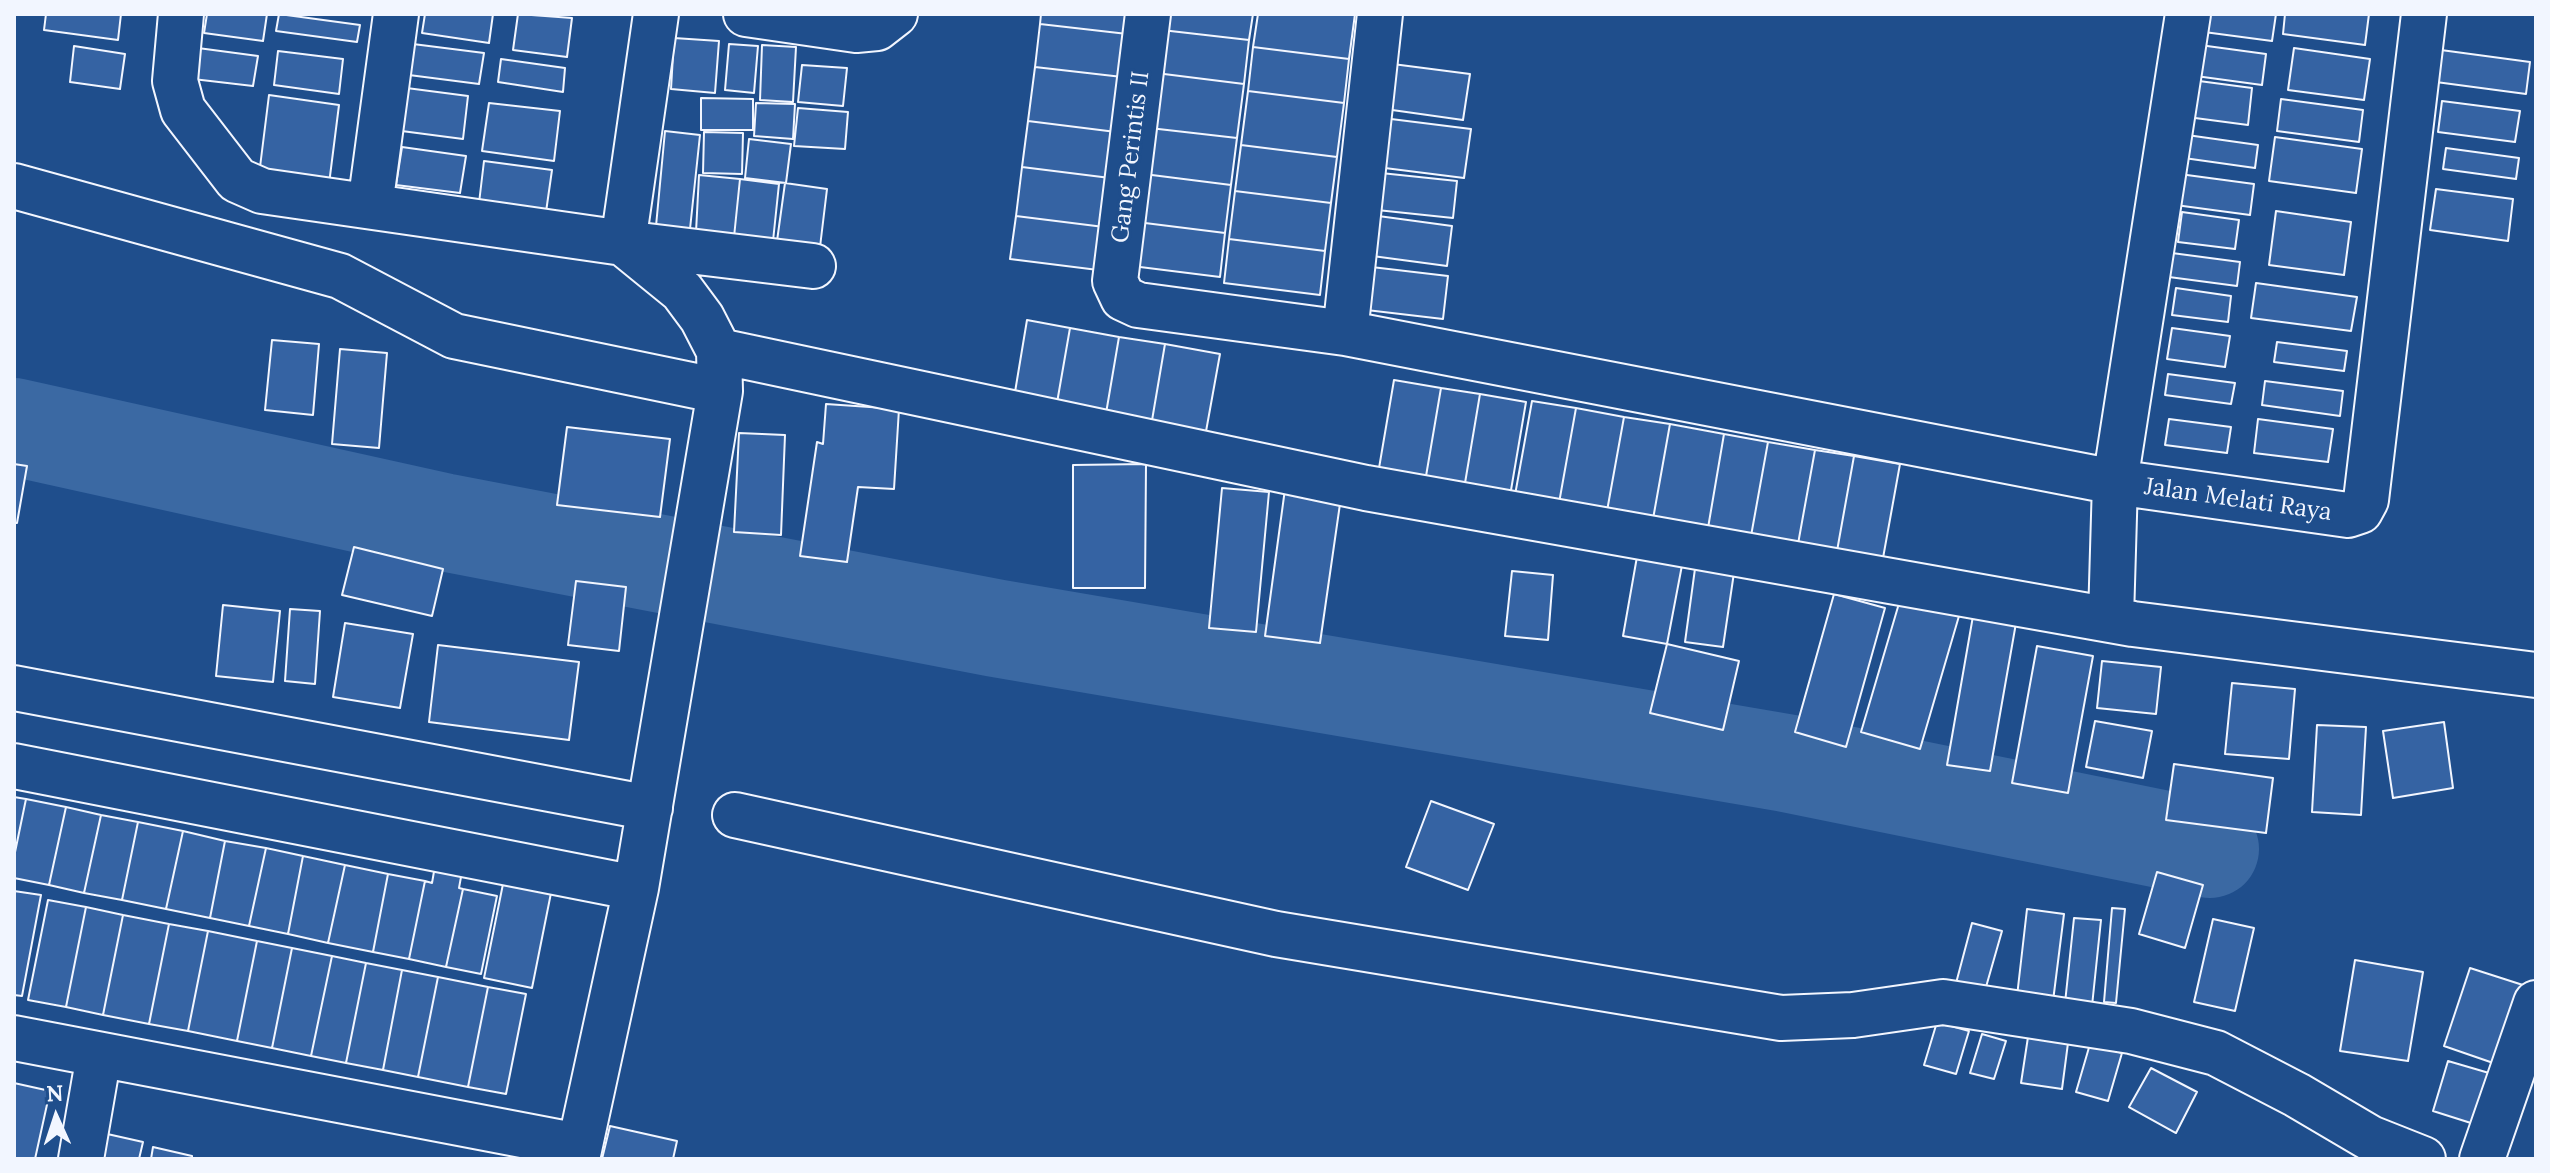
<!DOCTYPE html>
<html>
<head>
<meta charset="utf-8">
<style>
  body { margin:0 }
  #map { position:relative; width:2550px; height:1173px; overflow:hidden; background:#1f4e8c; font-family:Lora,serif }
  canvas { display:block }
  .frame { position:absolute; inset:0; border:16px solid #f2f6ff; pointer-events:none }
  .north { position:absolute; left:16px; top:1077px; width:80px; height:80px; -webkit-text-stroke:6px #1f4e8c; paint-order:stroke; rotate:357deg; font-size:22px; font-weight:700; line-height:32px; text-align:center; color:#f2f6ff }
  .north::after { content:''; display:block; margin:auto; width:28px; height:36px; background:#f2f6ff; clip-path:polygon(50% 0,100% 100%,50% 72%,0 100%) }
</style>
</head>
<body>
<div id="map">
<canvas width="2550" height="1173"></canvas>
<div class="frame"></div>
<div class="north">N</div>
</div>
<script>
const g = document.querySelector('canvas').getContext('2d');
g.lineJoin = 'round';
function stroke(path, color, width, dash) { g.strokeStyle = color; g.lineWidth = width; g.lineCap = dash ? 'butt' : 'round'; g.setLineDash(dash || []); g.stroke(path); }
function paint(path, color) { g.fillStyle = color; g.fill(path, 'evenodd'); }
function write(font, color, halo, rows, align = 'center') {
  g.font = font + ' Lora,serif'; g.lineWidth = 6; g.setLineDash([]); g.textBaseline = 'middle'; g.strokeStyle = halo; g.fillStyle = color; for (const [text, x, y, turn = 0] of rows) {
    g.save(); g.translate(x, y); g.rotate((+turn || 0) * Math.PI / 180); g.textAlign = isNaN(turn) ? turn : align; if (halo) g.strokeText(text, 0, 0); g.fillText(text, 0, 0); g.restore();
  }
}
stroke(new Path2D(`
  M 14,427 L 443,522 L 995,628 L 1786,763 L 2210,849`), '#3b69a3', 98);
const building = new Path2D(`
  M 46,14 L 121,14 L 118,40 L 44,30 Z
  M 207,14 L 267,14 L 263,41 L 204,33 Z
  M 279,14 L 360,25 L 357,42 L 276,31 Z
  M 425,14 L 493,14 L 489,43 L 422,33 Z
  M 518,14 L 572,18 L 567,57 L 513,50 Z
  M 1041,14 L 1138,14 L 1136,35 L 1040,24 Z
  M 1155,14 L 1253,14 L 1249,40 L 1153,29 Z
  M 1258,14 L 1355,14 L 1349,59 L 1253,47 Z
  M 2191,14 L 2276,14 L 2272,41 L 2189,30 Z
  M 2285,14 L 2369,14 L 2365,45 L 2283,34 Z
  M 1040,24 L 1136,35 L 1131,78 L 1035,67 Z
  M 1153,29 L 1249,40 L 1244,84 L 1148,72 Z
  M 674,38 L 719,41 L 715,93 L 671,89 Z
  M 2185,43 L 2266,54 L 2262,85 L 2181,74 Z
  M 413,44 L 484,53 L 479,84 L 409,75 Z
  M 729,44 L 758,46 L 754,93 L 725,90 Z
  M 762,45 L 796,47 L 793,102 L 760,100 Z
  M 74,46 L 125,54 L 120,89 L 70,82 Z
  M 1253,47 L 1349,59 L 1344,103 L 1248,91 Z
  M 198,48 L 258,56 L 253,86 L 193,79 Z
  M 2294,48 L 2370,59 L 2364,100 L 2288,90 Z
  M 2441,50 L 2530,62 L 2526,94 L 2436,82 Z
  M 278,51 L 343,59 L 339,94 L 274,85 Z
  M 501,59 L 565,68 L 563,92 L 498,82 Z
  M 1385,63 L 1470,74 L 1463,120 L 1378,108 Z
  M 802,65 L 847,68 L 843,106 L 798,102 Z
  M 1035,67 L 1131,78 L 1124,133 L 1028,121 Z
  M 1148,72 L 1244,84 L 1237,138 L 1141,127 Z
  M 2184,79 L 2252,88 L 2248,125 L 2180,116 Z
  M 399,87 L 468,96 L 463,139 L 394,130 Z
  M 1248,91 L 1344,103 L 1337,157 L 1241,145 Z
  M 269,95 L 339,105 L 329,184 L 259,175 Z
  M 701,98 L 753,99 L 753,130 L 701,130 Z
  M 2281,99 L 2363,110 L 2359,142 L 2277,131 Z
  M 2442,101 L 2520,111 L 2515,142 L 2438,132 Z
  M 489,103 L 560,111 L 554,161 L 482,151 Z
  M 756,103 L 795,104 L 793,139 L 754,136 Z
  M 798,108 L 848,112 L 845,149 L 794,146 Z
  M 1375,117 L 1471,129 L 1464,178 L 1369,166 Z
  M 1028,121 L 1124,133 L 1118,179 L 1022,167 Z
  M 1141,127 L 1237,138 L 1231,185 L 1136,173 Z
  M 665,131 L 700,135 L 690,229 L 656,226 Z
  M 704,132 L 743,133 L 742,174 L 703,173 Z
  M 2187,135 L 2258,145 L 2255,168 L 2184,158 Z
  M 2275,137 L 2362,149 L 2356,193 L 2269,181 Z
  M 749,139 L 791,144 L 786,183 L 745,178 Z
  M 1241,145 L 1337,157 L 1331,203 L 1235,191 Z
  M 402,147 L 466,156 L 460,193 L 396,185 Z
  M 2446,148 L 2519,158 L 2516,179 L 2443,169 Z
  M 484,161 L 552,170 L 546,212 L 479,203 Z
  M 1022,167 L 1118,179 L 1112,228 L 1016,216 Z
  M 1136,173 L 1231,185 L 1225,233 L 1129,221 Z
  M 1381,173 L 1457,181 L 1453,218 L 1377,210 Z
  M 2172,173 L 2254,184 L 2250,215 L 2168,204 Z
  M 699,175 L 740,179 L 734,237 L 696,232 Z
  M 740,179 L 779,184 L 773,241 L 734,237 Z
  M 785,183 L 827,189 L 820,247 L 777,241 Z
  M 2436,189 L 2513,199 L 2508,241 L 2430,230 Z
  M 1235,191 L 1331,203 L 1325,251 L 1229,239 Z
  M 2276,211 L 2351,222 L 2344,275 L 2269,265 Z
  M 2182,212 L 2239,220 L 2235,249 L 2178,242 Z
  M 1371,215 L 1452,226 L 1447,266 L 1365,255 Z
  M 1016,216 L 1112,228 L 1106,271 L 1010,259 Z
  M 1129,221 L 1225,233 L 1220,277 L 1124,265 Z
  M 1229,239 L 1325,251 L 1320,295 L 1224,283 Z
  M 2172,253 L 2240,262 L 2237,286 L 2169,277 Z
  M 1363,266 L 1448,276 L 1443,319 L 1358,309 Z
  M 2256,283 L 2357,297 L 2351,331 L 2251,318 Z
  M 2176,288 L 2231,296 L 2228,322 L 2172,315 Z
  M 1027,320 L 1070,328 L 1054,420 L 1012,410 Z
  M 1070,328 L 1119,337 L 1103,431 L 1054,420 Z
  M 2172,328 L 2230,336 L 2225,367 L 2167,359 Z
  M 1119,337 L 1165,344 L 1149,438 L 1103,431 Z
  M 272,340 L 319,344 L 313,415 L 265,410 Z
  M 2277,342 L 2347,351 L 2344,371 L 2274,362 Z
  M 1165,344 L 1220,354 L 1203,448 L 1149,438 Z
  M 340,349 L 387,353 L 379,448 L 332,444 Z
  M 2168,374 L 2235,383 L 2231,404 L 2165,395 Z
  M 1394,380 L 1441,388 L 1425,482 L 1378,474 Z
  M 2265,381 L 2343,391 L 2340,416 L 2262,405 Z
  M 1441,388 L 1480,394 L 1464,489 L 1425,482 Z
  M 1480,394 L 1526,402 L 1510,496 L 1464,489 Z
  M 1532,401 L 1576,408 L 1559,503 L 1515,495 Z
  M 826,404 L 899,409 L 894,489 L 858,487 L 847,562 L 800,556 L 817,442 L 823,444 Z
  M 1576,408 L 1624,417 L 1607,511 L 1559,503 Z
  M 1624,417 L 1670,424 L 1653,519 L 1607,511 Z
  M 2169,419 L 2231,427 L 2227,453 L 2165,445 Z
  M 2258,419 L 2333,429 L 2328,462 L 2254,453 Z
  M 1670,424 L 1724,434 L 1708,528 L 1653,519 Z
  M 567,427 L 670,439 L 660,517 L 557,505 Z
  M 739,433 L 785,435 L 781,535 L 734,532 Z
  M 1724,434 L 1768,442 L 1751,536 L 1708,528 Z
  M 1768,442 L 1815,450 L 1798,544 L 1751,536 Z
  M 1815,450 L 1854,456 L 1837,551 L 1798,544 Z
  M 1854,456 L 1900,464 L 1883,558 L 1837,551 Z
  M 14,464 L 27,466 L 17,523 L 14,523 Z
  M 1146,464 L 1145,588 L 1073,588 L 1073,465 Z
  M 1222,488 L 1269,492 L 1256,632 L 1209,628 Z
  M 1285,489 L 1341,497 L 1320,643 L 1265,636 Z
  M 354,547 L 443,569 L 432,616 L 342,595 Z
  M 1638,551 L 1683,560 L 1667,644 L 1623,636 Z
  M 1697,554 L 1736,559 L 1723,647 L 1685,642 Z
  M 1512,571 L 1553,575 L 1548,640 L 1505,636 Z
  M 576,581 L 626,587 L 619,651 L 568,645 Z
  M 1834,594 L 1885,608 L 1846,747 L 1795,732 Z
  M 1900,600 L 1959,616 L 1920,749 L 1861,732 Z
  M 223,605 L 280,611 L 273,682 L 216,676 Z
  M 290,609 L 320,611 L 315,684 L 285,681 Z
  M 1973,616 L 2016,623 L 1990,771 L 1947,765 Z
  M 345,623 L 413,634 L 400,708 L 333,697 Z
  M 1667,644 L 1739,661 L 1723,730 L 1650,713 Z
  M 438,645 L 579,662 L 569,740 L 429,722 Z
  M 2037,646 L 2093,656 L 2068,793 L 2012,783 Z
  M 2102,661 L 2161,667 L 2156,714 L 2097,708 Z
  M 2232,683 L 2295,689 L 2289,759 L 2225,754 Z
  M 2095,721 L 2152,731 L 2143,778 L 2086,767 Z
  M 2444,722 L 2453,788 L 2393,798 L 2383,731 Z
  M 2317,725 L 2366,727 L 2361,815 L 2312,812 Z
  M 2174,764 L 2273,778 L 2266,833 L 2166,820 Z
  M 14,797 L 26,799 L 14,857 Z
  M 26,799 L 66,807 L 49,885 L 14,878 L 14,857 Z
  M 1431,801 L 1494,824 L 1468,890 L 1406,867 Z
  M 66,807 L 101,815 L 84,893 L 49,885 Z
  M 101,815 L 138,822 L 122,900 L 84,893 Z
  M 138,822 L 183,831 L 166,909 L 122,900 Z
  M 183,831 L 225,841 L 210,918 L 166,909 Z
  M 225,841 L 266,848 L 249,926 L 210,918 Z
  M 266,848 L 303,856 L 288,934 L 249,926 Z
  M 303,856 L 345,865 L 328,943 L 288,934 Z
  M 436,860 L 463,866 L 459,888 L 463,889 L 446,967 L 409,959 L 425,881 L 432,883 Z
  M 345,865 L 388,874 L 373,952 L 328,943 Z
  M 2157,872 L 2203,885 L 2185,948 L 2139,934 Z
  M 388,874 L 425,881 L 409,959 L 373,952 Z
  M 504,879 L 552,888 L 532,988 L 484,978 Z
  M 463,889 L 497,896 L 481,974 L 446,967 Z
  M 14,891 L 41,895 L 22,996 L 14,995 Z
  M 48,900 L 86,907 L 66,1007 L 28,1000 Z
  M 86,907 L 123,915 L 103,1015 L 66,1007 Z
  M 2112,908 L 2125,909 L 2116,1003 L 2104,1002 Z
  M 2027,909 L 2064,914 L 2052,1009 L 2016,1005 Z
  M 123,915 L 169,924 L 149,1024 L 103,1015 Z
  M 2074,918 L 2101,920 L 2092,1006 L 2065,1003 Z
  M 2213,919 L 2254,928 L 2235,1011 L 2194,1002 Z
  M 1972,923 L 2002,931 L 1984,994 L 1955,987 Z
  M 169,924 L 208,931 L 188,1031 L 149,1024 Z
  M 208,931 L 257,941 L 237,1041 L 188,1031 Z
  M 257,941 L 292,948 L 272,1048 L 237,1041 Z
  M 292,948 L 332,956 L 311,1056 L 272,1048 Z
  M 332,956 L 366,963 L 346,1063 L 311,1056 Z
  M 2355,960 L 2423,972 L 2408,1061 L 2340,1051 Z
  M 366,963 L 402,970 L 383,1070 L 346,1063 Z
  M 2470,968 L 2526,986 L 2499,1065 L 2444,1046 Z
  M 402,970 L 438,977 L 418,1077 L 383,1070 Z
  M 438,977 L 488,987 L 468,1087 L 418,1077 Z
  M 488,987 L 526,994 L 506,1094 L 468,1087 Z
  M 1937,1022 L 1969,1031 L 1956,1074 L 1924,1065 Z
  M 1982,1034 L 2006,1041 L 1994,1079 L 1970,1073 Z
  M 2028,1037 L 2068,1043 L 2062,1089 L 2021,1083 Z
  M 2090,1044 L 2122,1053 L 2108,1101 L 2076,1092 Z
  M 2448,1061 L 2489,1073 L 2474,1124 L 2433,1111 Z
  M 2151,1068 L 2197,1092 L 2176,1133 L 2129,1107 Z
  M 14,1083 L 50,1091 L 35,1159 L 14,1159 Z
  M 610,1126 L 677,1141 L 673,1159 L 602,1159 Z
  M 94,1131 L 143,1142 L 139,1159 L 88,1159 Z
  M 153,1147 L 192,1156 L 192,1159 L 151,1159 Z`);
paint(building, '#3563a3');
stroke(building, '#f2f6ff', 2);
const minor = new Path2D(`
  M 181,14 L 175,81 L 183,110 L 237,180 L 262,191 L 623,243 L 813,266
  M 746,14 L 856,30 L 877,28 L 895,14
  M 1148,14 L 1115,281 L 1123,298 L 1138,305 L 1345,333 L 2115,482 L 2348,515 L 2360,511 L 2366,500 L 2424,14
  M 14,186 L 340,276 L 454,336 L 720,391
  M 370,206 L 396,14
  M 1345,333 L 1380,14
  M 719,351 L 1366,488 L 2133,624 L 2536,675
  M 2111,618 L 2115,482 L 2188,14
  M 14,688 L 650,808
  M 14,766 L 636,888
  M 735,815 L 1276,934 L 1781,1018 L 1853,1015 L 1943,1002 L 2131,1031 L 2216,1053 L 2297,1095 L 2370,1138 L 2423,1159
  M 14,1038 L 579,1146
  M 81,1159 L 99,1055
  M 577,1159 L 636,888 L 720,391 L 719,351 L 702,318 L 682,291 L 623,243 L 656,14`);
const tertiary = new Path2D(`
  M 2482,1159 L 2536,1003`);
stroke(minor, '#f2f6ff', 48);
stroke(tertiary, '#f2f6ff', 48);
stroke(minor, '#1f4e8c', 44);
stroke(tertiary, '#1f4e8c', 44);
write('24px', '#f2f6ff', '#1f4e8c', [
  ["Gang Perintis II",1131,157,-83],
  ["Jalan Melati Raya",2238,500,8]
]);
</script>
</body>
</html>
